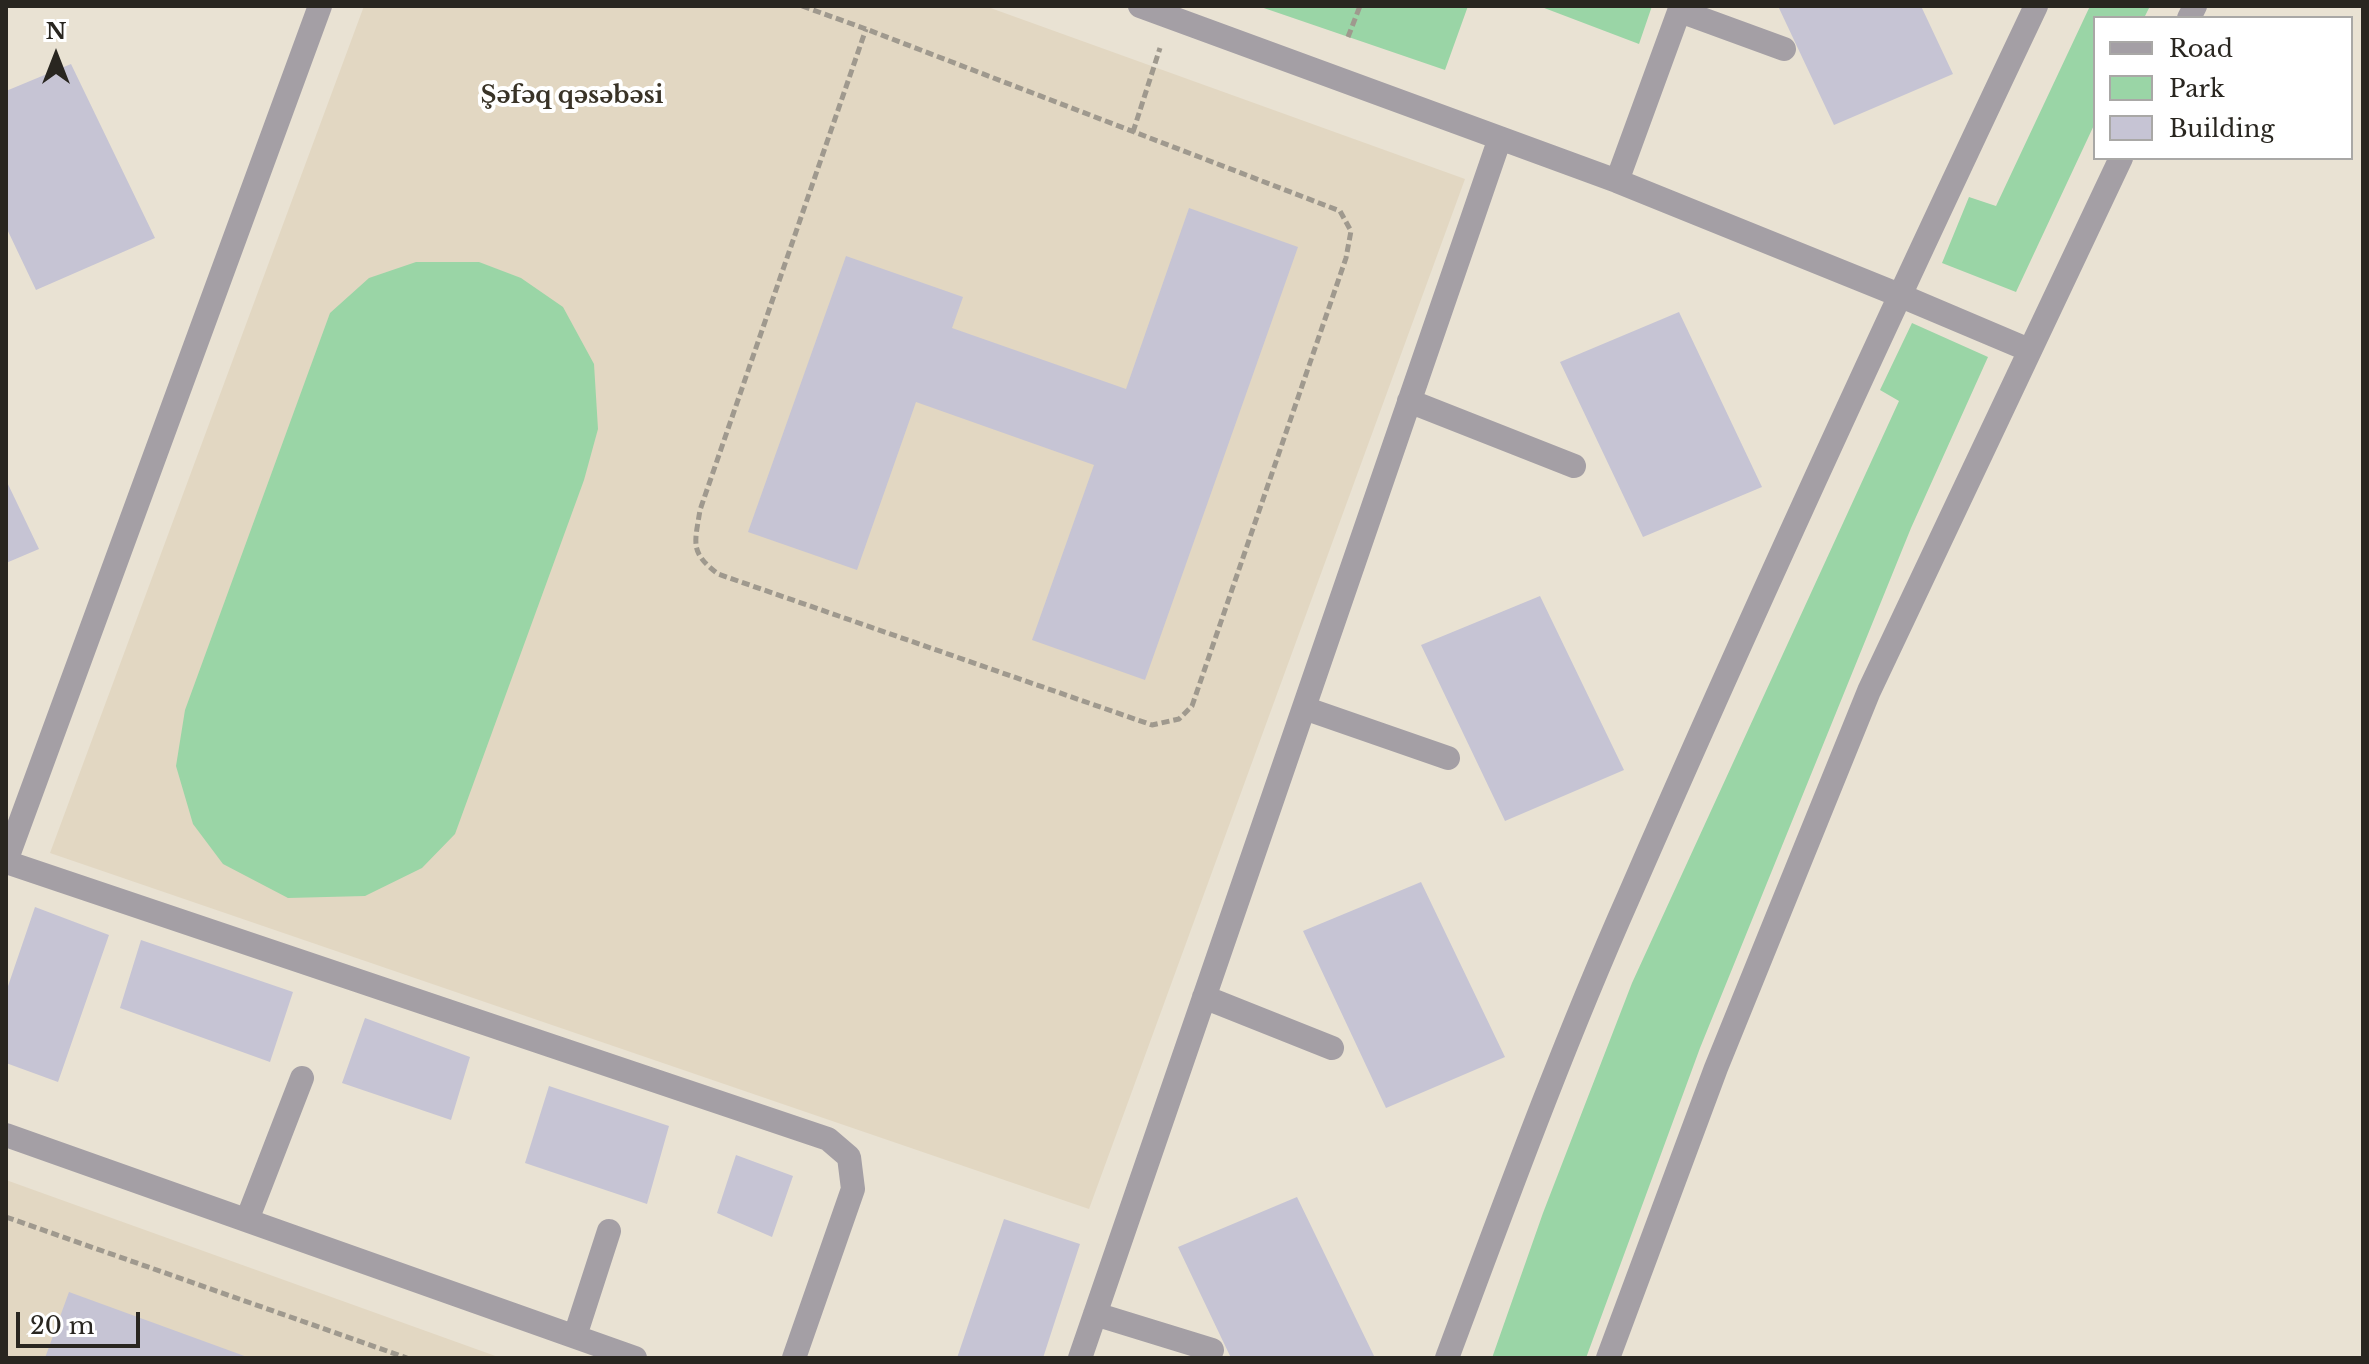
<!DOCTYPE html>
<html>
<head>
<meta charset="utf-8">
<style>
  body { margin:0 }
  #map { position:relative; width:2369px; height:1364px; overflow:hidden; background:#e9e2d3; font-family:"Libre Baskerville",serif }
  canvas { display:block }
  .frame { position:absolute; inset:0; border:8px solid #292620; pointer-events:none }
  .legend { position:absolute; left:2093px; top:16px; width:260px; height:144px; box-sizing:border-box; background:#fff; border:2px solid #a9a8a6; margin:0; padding:10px 14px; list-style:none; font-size:24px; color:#292620 }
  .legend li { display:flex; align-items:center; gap:16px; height:40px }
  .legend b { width:40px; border:2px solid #a9a8a6 }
  .north { position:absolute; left:16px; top:16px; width:80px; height:80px; -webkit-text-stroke:6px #fff; paint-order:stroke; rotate:0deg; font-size:22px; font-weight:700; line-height:32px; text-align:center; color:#292620 }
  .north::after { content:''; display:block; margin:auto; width:28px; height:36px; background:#292620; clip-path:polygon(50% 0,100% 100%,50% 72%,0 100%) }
  .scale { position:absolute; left:16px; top:1312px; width:124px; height:36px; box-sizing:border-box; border:4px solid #292620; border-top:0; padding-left:10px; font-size:24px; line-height:28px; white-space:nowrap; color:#292620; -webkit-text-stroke:6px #fff; paint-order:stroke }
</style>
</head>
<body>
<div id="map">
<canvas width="2369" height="1364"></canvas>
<div class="frame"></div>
<ul class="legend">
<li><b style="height:10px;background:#a49fa5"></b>Road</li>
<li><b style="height:22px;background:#9ad5a6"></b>Park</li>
<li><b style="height:22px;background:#c6c4d4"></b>Building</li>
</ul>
<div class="north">N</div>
<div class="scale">20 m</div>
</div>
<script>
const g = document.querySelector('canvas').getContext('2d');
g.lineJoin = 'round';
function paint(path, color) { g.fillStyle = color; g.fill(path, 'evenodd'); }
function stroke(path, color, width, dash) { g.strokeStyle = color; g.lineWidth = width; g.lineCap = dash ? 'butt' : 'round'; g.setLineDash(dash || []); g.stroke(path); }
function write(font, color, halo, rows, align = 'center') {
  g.font = font + ' "Libre Baskerville",serif'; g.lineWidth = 8; g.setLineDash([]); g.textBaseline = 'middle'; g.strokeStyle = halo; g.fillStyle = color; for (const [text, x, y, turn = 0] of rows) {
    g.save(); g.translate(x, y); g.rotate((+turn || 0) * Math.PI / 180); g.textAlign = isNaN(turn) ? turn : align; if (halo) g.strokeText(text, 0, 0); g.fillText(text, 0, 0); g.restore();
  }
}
paint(new Path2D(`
  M 364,6 L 985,6 L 1465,179 L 1089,1209 L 50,853 Z
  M 6,1180 L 501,1358 L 6,1358 Z`), '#e2d7c2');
paint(new Path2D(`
  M 1258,6 L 1468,6 L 1445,70 Z
  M 1539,6 L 1652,6 L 1639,44 Z
  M 2090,6 L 2150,6 L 2144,18 L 2095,18 L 2095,123 L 2016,292 L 1942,263 L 1969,197 L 1996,206 Z
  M 416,262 L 479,262 L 521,278 L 563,307 L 594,364 L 598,429 L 584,480 L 455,834 L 422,868 L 365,896 L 288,898 L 223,864 L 193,824 L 176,766 L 185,710 L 330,313 L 369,278 Z
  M 1912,323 L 1988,357 L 1911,528 L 1700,1048 L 1586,1358 L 1492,1358 L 1543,1213 L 1632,983 L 1899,401 L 1880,390 Z`), '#9ad5a6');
paint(new Path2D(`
  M 1778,6 L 1921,6 L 1953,74 L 1834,125 Z
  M 71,64 L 155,238 L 36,290 L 6,227 L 6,91 Z
  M 1189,208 L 1298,247 L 1145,680 L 1032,640 L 1094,465 L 916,402 L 857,570 L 748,532 L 846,256 L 963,297 L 952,328 L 1126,389 Z
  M 1679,312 L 1762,487 L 1643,537 L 1560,362 Z
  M 6,480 L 39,549 L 6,563 Z
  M 1540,596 L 1624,770 L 1505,821 L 1421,645 Z
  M 1421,882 L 1505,1057 L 1386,1108 L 1303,931 Z
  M 35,907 L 109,935 L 58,1082 L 6,1063 L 6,992 Z
  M 141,940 L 293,992 L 270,1062 L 120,1008 Z
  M 365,1018 L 470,1057 L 451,1120 L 342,1083 Z
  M 549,1086 L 669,1126 L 647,1204 L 525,1163 Z
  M 736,1155 L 793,1176 L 772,1237 L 717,1213 Z
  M 1297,1197 L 1375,1358 L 1231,1358 L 1178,1247 Z
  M 1004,1219 L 1080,1244 L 1043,1358 L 957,1358 Z
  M 69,1292 L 250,1358 L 45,1358 Z`), '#c6c4d4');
stroke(new Path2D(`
  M 802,6 L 866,29 L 1340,211 L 1351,231 L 1346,258 L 1192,706 L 1179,719 L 1152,725 L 718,574 C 689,552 695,543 700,510 L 866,29
  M 1348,37 L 1360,6
  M 1133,132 L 1160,48
  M 6,1217 L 407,1358`), '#9f998e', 5, [8, 4]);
stroke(new Path2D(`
  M 1140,6 L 1617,181 L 1899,295 L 2029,350
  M 1680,11 L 1784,49
  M 2189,18 L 2195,6
  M 1617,181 L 1681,6
  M 1409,401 L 1574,466
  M 1304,708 L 1448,758
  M 6,861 L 320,6
  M 6,862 L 828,1139 L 849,1157 L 853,1189 L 794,1358
  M 1204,997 L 1332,1048
  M 6,1135 L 635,1358
  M 247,1220 L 302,1078
  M 1095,1314 L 1212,1350
  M 575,1336 L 609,1231
  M 1080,1358 L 1500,138
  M 1447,1358 C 1505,1203 1562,1047 1629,896 C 1759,597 1896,301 2036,6
  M 1608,1358 L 1716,1068 L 1869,691 L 2121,158`), '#a49fa5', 24);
write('bold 24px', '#393327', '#fff', [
  ["Şəfəq qəsəbəsi",572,96]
]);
</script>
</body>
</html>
